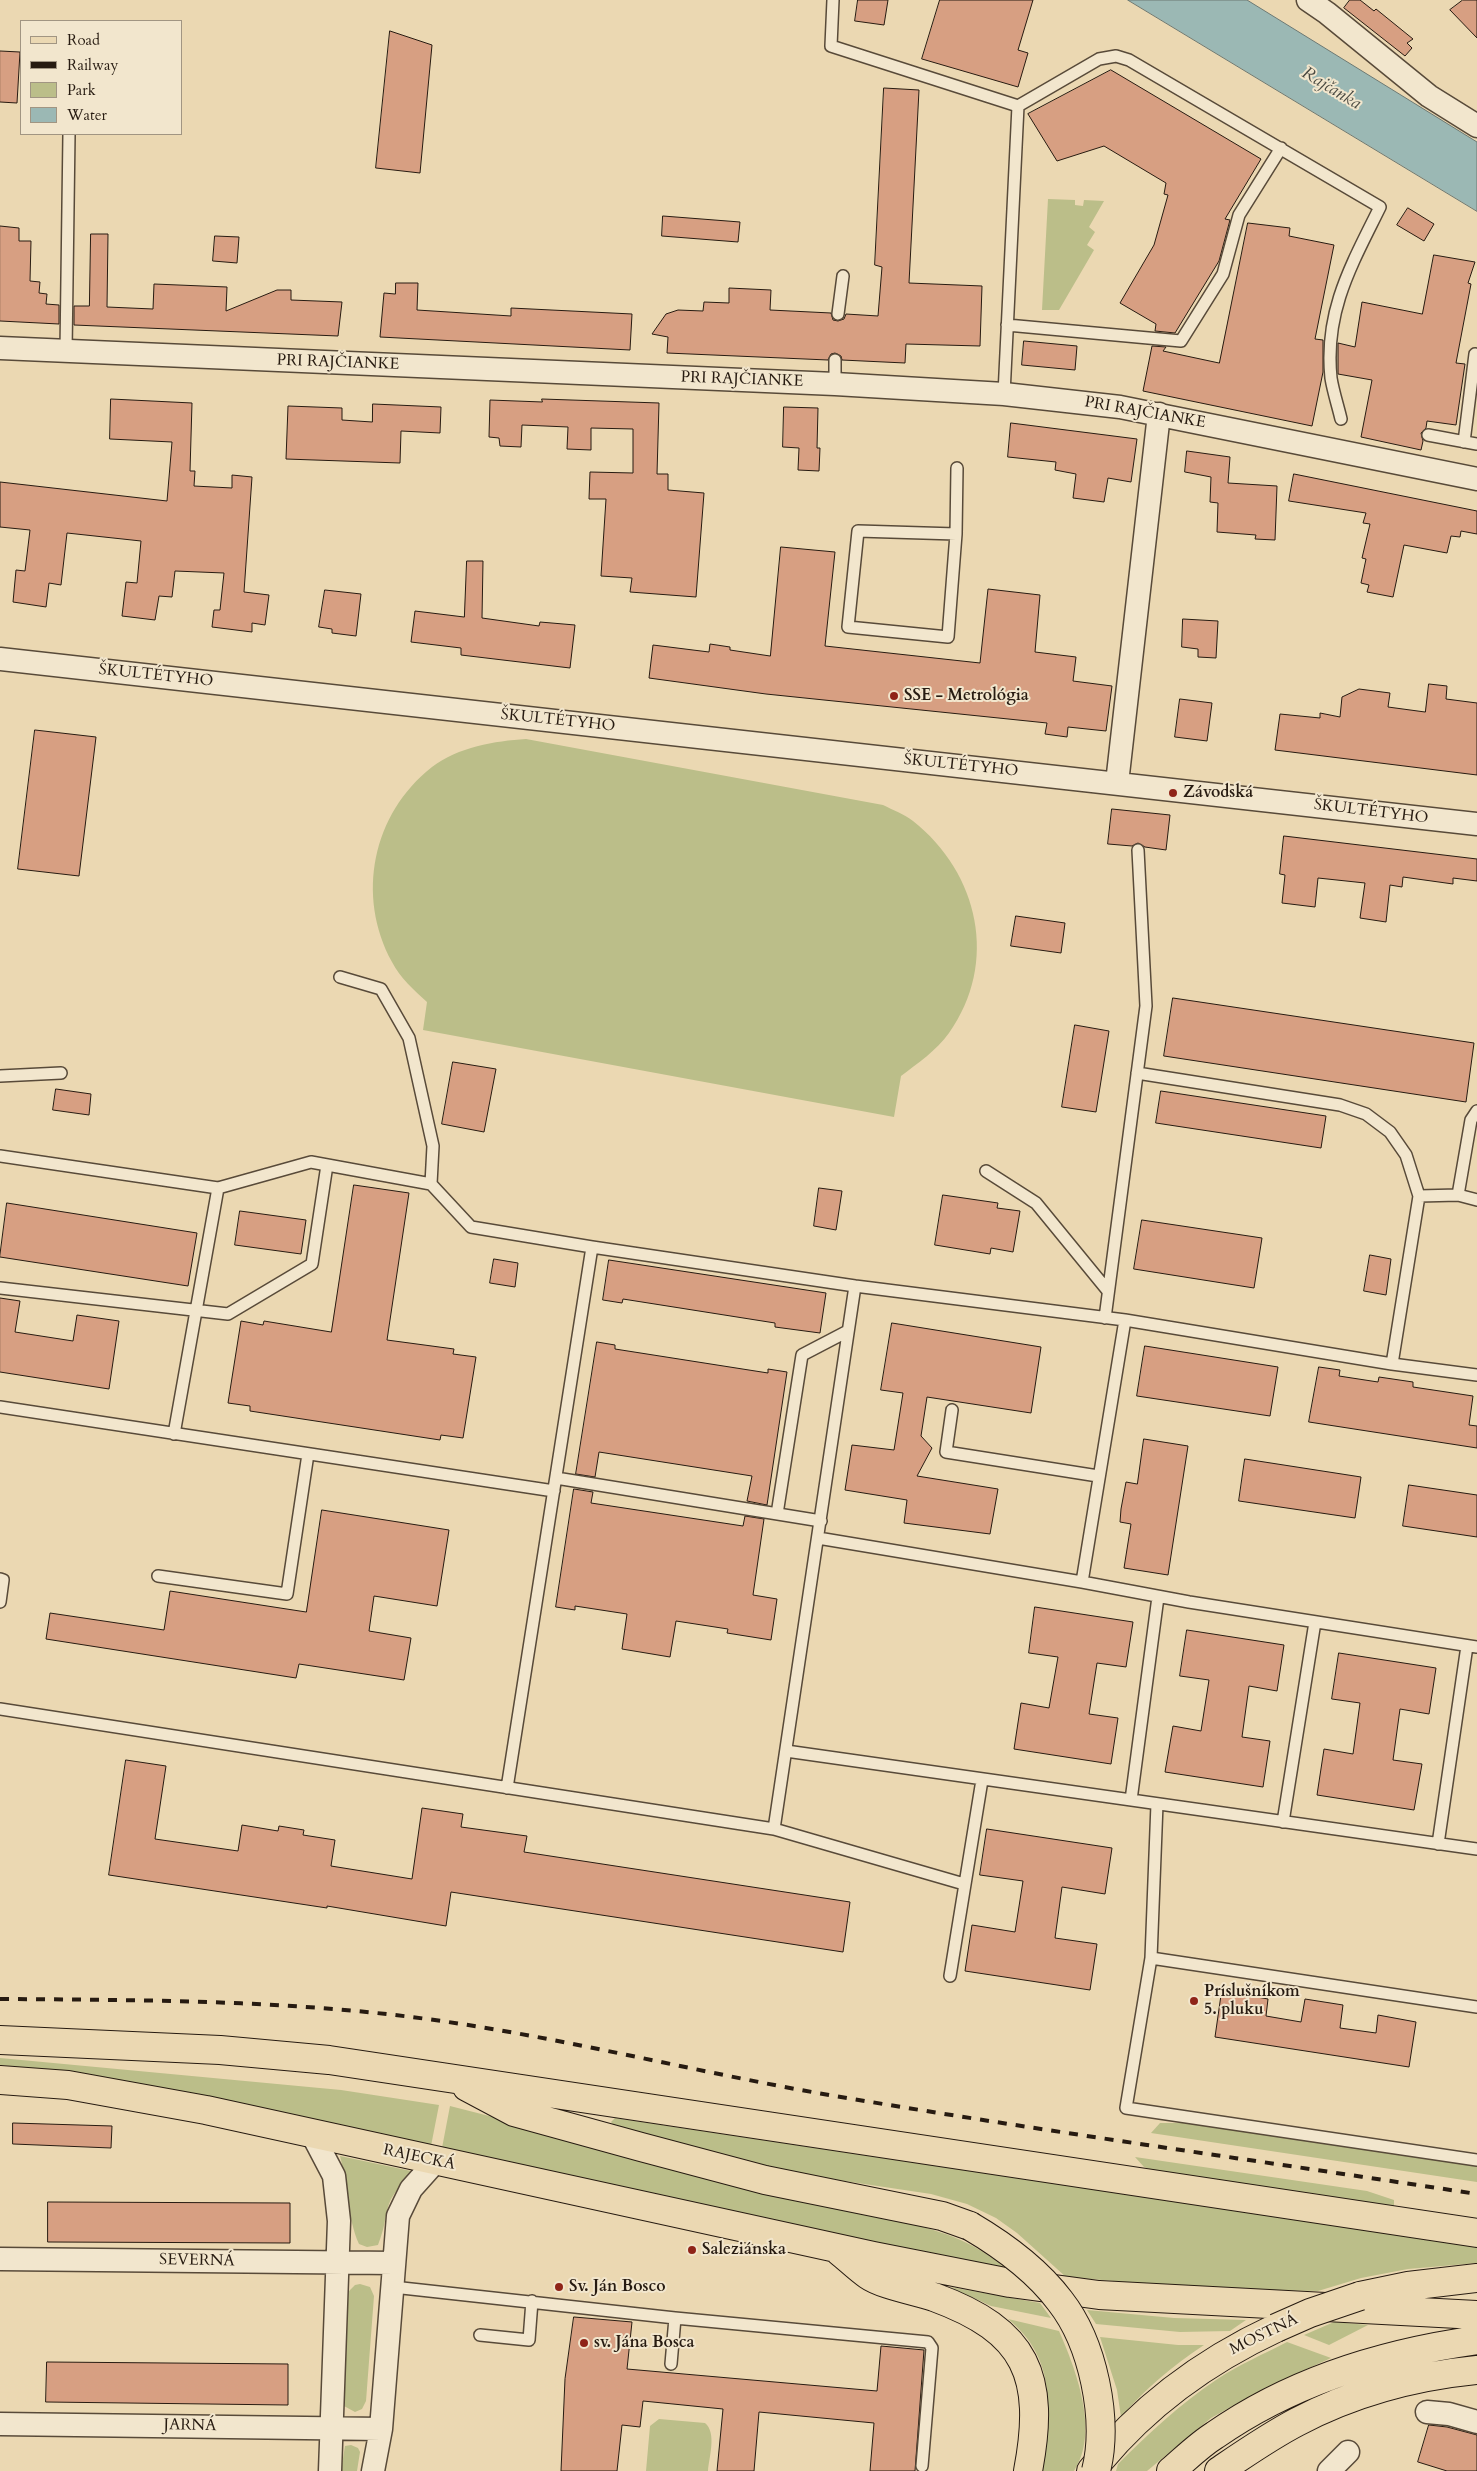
<!DOCTYPE html>
<html>
<head>
<meta charset="utf-8">
<style>
  body { margin:0 }
  #map { position:relative; width:1477px; height:2471px; overflow:hidden; background:#ebd8b2; font-family:Cardo,serif }
  canvas { display:block }
  .legend { position:absolute; left:20px; top:20px; width:162px; height:115px; box-sizing:border-box; background:#f2e6cd; border:1px solid #a19582; margin:0; padding:6px 9px; list-style:none; font-size:15px; color:#271b11 }
  .legend li { display:flex; align-items:center; gap:10px; height:25px }
  .legend b { width:25px; border:1px solid #a19582 }
</style>
</head>
<body>
<div id="map">
<canvas width="1477" height="2471"></canvas>
<ul class="legend">
<li><b style="height:6px;background:#ebd8b2"></b>Road</li>
<li><b style="height:6px;background:#271b11"></b>Railway</li>
<li><b style="height:14px;background:#bbbe89"></b>Park</li>
<li><b style="height:14px;background:#9bb8b4"></b>Water</li>
</ul>
</div>
<script>
const g = document.querySelector('canvas').getContext('2d');
g.lineJoin = 'round';
function paint(path, color) { g.fillStyle = color; g.fill(path, 'evenodd'); }
function stroke(path, color, width, dash) { g.strokeStyle = color; g.lineWidth = width; g.lineCap = dash ? 'butt' : 'round'; g.setLineDash(dash || []); g.stroke(path); }
function write(font, color, halo, rows, align = 'center') {
  g.font = font + ' Cardo,serif'; g.lineWidth = 4; g.setLineDash([]); g.textBaseline = 'middle'; g.strokeStyle = halo; g.fillStyle = color; for (const [text, x, y, turn = 0] of rows) {
    g.save(); g.translate(x, y); g.rotate((+turn || 0) * Math.PI / 180); g.textAlign = isNaN(turn) ? turn : align; if (halo) g.strokeText(text, 0, 0); g.fillText(text, 0, 0); g.restore();
  }
}
paint(new Path2D(`
  M 1048,199 L 1075,200 L 1075,205 L 1083,206 L 1084,200 L 1104,201 L 1089,227 L 1095,232 L 1087,245 L 1094,250 L 1059,310 L 1042,310 Z
  M 526,739 L 883,805 C 893,810 904,814 913,821 C 979,873 999,963 949,1033 C 936,1051 918,1063 901,1076 L 894,1117 L 423,1030 L 427,1002 C 414,990 400,978 392,962 C 356,896 372,814 432,767 C 458,747 495,741 526,739 Z
  M 0,2058 L 341,2090 L 439,2105 L 431,2146 C 288,2115 146,2080 0,2065 Z
  M 450,2106 L 916,2225 C 952,2235 974,2243 1004,2267 L 893,2246 L 442,2148 Z
  M 615,2118 L 1477,2247 L 1477,2263 L 1408,2269 L 1361,2278 L 1318,2291 L 1210,2289 L 1066,2277 L 1017,2233 L 996,2218 L 967,2204 L 931,2194 L 771,2170 L 614,2126 L 611,2122 Z
  M 1160,2123 L 1190,2123 L 1477,2164 L 1477,2182 L 1151,2133 Z
  M 340,2156 L 411,2171 L 414,2175 C 379,2201 392,2211 378,2245 L 367,2247 L 359,2244 C 347,2217 348,2185 340,2156 Z
  M 1135,2157 L 1367,2191 L 1394,2200 L 1394,2206 L 1152,2170 L 1144,2167 Z
  M 360,2284 L 370,2287 L 374,2296 L 366,2401 L 362,2409 L 355,2412 L 344,2406 L 346,2294 L 355,2285 Z
  M 950,2287 L 1040,2303 L 1051,2318 L 991,2306 Z
  M 1087,2310 L 1174,2318 L 1246,2320 L 1230,2331 L 1180,2332 L 1096,2324 Z
  M 1008,2319 L 1059,2331 C 1076,2370 1100,2432 1074,2471 L 1040,2471 C 1051,2415 1058,2359 1008,2319 Z
  M 1334,2322 L 1368,2325 L 1329,2345 L 1304,2335 Z
  M 1100,2337 L 1178,2345 L 1204,2345 C 1172,2366 1145,2389 1121,2417 L 1117,2390 Z
  M 1287,2342 L 1331,2358 L 1263,2389 L 1211,2418 L 1147,2471 L 1116,2471 L 1118,2464 C 1149,2433 1180,2404 1216,2380 C 1238,2365 1264,2354 1287,2342 Z
  M 659,2419 L 705,2423 C 717,2433 709,2457 708,2471 L 646,2471 L 650,2426 Z
  M 351,2445 L 358,2448 L 360,2452 L 357,2471 L 341,2471 L 345,2446 Z`), '#bbbe89');
const water = new Path2D(`
  M 1128,0 L 1247,0 L 1477,142 L 1477,211 Z`);
paint(water, '#9bb8b4');
stroke(water, '#6d7973', 1);
const building = new Path2D(`
  M 858,0 L 888,0 L 884,25 L 855,21 Z
  M 940,0 L 1033,0 L 1018,50 L 1028,53 L 1018,87 L 922,59 Z
  M 1350,0 L 1360,0 L 1374,11 L 1376,9 L 1413,39 L 1407,43 L 1412,48 L 1405,56 L 1344,8 Z
  M 1463,0 L 1477,0 L 1477,38 L 1450,10 Z
  M 390,31 L 432,45 L 420,173 L 376,168 Z
  M 0,51 L 20,52 L 17,103 L 0,102 Z
  M 1111,70 L 1261,159 L 1225,219 L 1230,220 L 1219,261 L 1175,333 L 1155,331 L 1156,324 L 1120,303 L 1154,245 L 1168,195 L 1164,194 L 1166,183 L 1104,146 L 1057,161 L 1028,114 Z
  M 884,88 L 919,90 L 909,283 L 982,286 L 980,346 L 906,344 L 905,363 L 842,360 L 841,356 L 835,353 L 831,354 L 828,360 L 667,353 L 668,337 L 652,334 L 666,314 L 678,310 L 703,311 L 704,302 L 729,303 L 729,288 L 771,290 L 770,310 L 831,313 L 833,320 L 838,321 L 844,319 L 846,314 L 878,316 L 882,267 L 875,265 Z
  M 1408,208 L 1434,224 L 1424,241 L 1397,225 Z
  M 663,216 L 740,222 L 738,242 L 662,236 Z
  M 1248,223 L 1290,228 L 1289,236 L 1334,245 L 1315,339 L 1323,340 L 1323,372 L 1312,426 L 1143,391 L 1152,346 L 1166,347 L 1163,351 L 1219,363 Z
  M 0,226 L 19,228 L 19,241 L 31,241 L 30,281 L 40,282 L 39,293 L 47,294 L 46,304 L 59,305 L 59,324 L 0,321 Z
  M 91,234 L 108,234 L 107,307 L 153,309 L 154,284 L 227,287 L 226,311 L 277,290 L 291,290 L 291,300 L 342,302 L 338,336 L 74,325 L 74,306 L 89,306 Z
  M 215,236 L 239,237 L 237,263 L 213,261 Z
  M 1434,255 L 1475,262 L 1468,283 L 1471,284 L 1456,363 L 1465,364 L 1456,425 L 1427,421 L 1426,428 L 1421,433 L 1423,441 L 1421,450 L 1361,437 L 1372,380 L 1338,374 L 1338,343 L 1355,347 L 1362,302 L 1422,314 Z
  M 396,283 L 418,283 L 417,310 L 511,316 L 511,308 L 632,314 L 630,350 L 380,337 L 384,293 L 395,294 Z
  M 1024,341 L 1077,346 L 1075,370 L 1022,365 Z
  M 111,399 L 192,403 L 190,471 L 195,471 L 194,486 L 232,488 L 232,475 L 252,477 L 244,592 L 269,595 L 265,625 L 252,623 L 252,632 L 212,627 L 214,610 L 220,610 L 224,573 L 175,571 L 172,597 L 159,596 L 155,620 L 122,616 L 126,582 L 137,583 L 141,541 L 67,533 L 61,585 L 49,583 L 46,607 L 13,602 L 16,570 L 25,571 L 30,530 L 0,527 L 0,482 L 167,501 L 172,442 L 110,439 Z
  M 542,399 L 659,403 L 657,474 L 668,474 L 668,490 L 704,493 L 696,597 L 630,592 L 632,578 L 601,576 L 606,499 L 589,499 L 590,472 L 633,473 L 633,429 L 591,428 L 591,450 L 567,449 L 568,427 L 522,425 L 521,447 L 500,446 L 499,438 L 489,437 L 490,400 L 542,402 Z
  M 373,404 L 441,407 L 440,433 L 401,431 L 400,463 L 286,459 L 288,406 L 342,408 L 342,420 L 372,422 Z
  M 784,407 L 818,408 L 817,448 L 820,448 L 819,471 L 798,470 L 799,448 L 783,447 Z
  M 1011,423 L 1137,439 L 1131,482 L 1108,478 L 1104,502 L 1073,498 L 1076,474 L 1055,470 L 1056,462 L 1008,457 Z
  M 1187,451 L 1230,457 L 1228,483 L 1277,486 L 1275,540 L 1255,539 L 1256,535 L 1217,532 L 1218,503 L 1210,502 L 1211,477 L 1185,472 Z
  M 1294,474 L 1477,511 L 1477,534 L 1461,531 L 1460,537 L 1451,536 L 1447,553 L 1404,545 L 1393,597 L 1367,592 L 1369,585 L 1361,583 L 1366,559 L 1362,558 L 1370,524 L 1363,523 L 1366,513 L 1289,501 Z
  M 781,547 L 835,552 L 825,646 L 980,663 L 988,589 L 1040,595 L 1035,652 L 1076,657 L 1073,681 L 1112,686 L 1106,731 L 1068,727 L 1067,737 L 1045,734 L 1047,723 L 766,694 L 649,678 L 653,645 L 709,652 L 710,644 L 730,647 L 730,650 L 770,656 Z
  M 467,561 L 483,561 L 482,618 L 539,626 L 540,622 L 575,625 L 570,668 L 461,655 L 461,648 L 411,642 L 415,611 L 464,617 Z
  M 325,590 L 361,594 L 356,636 L 332,633 L 332,629 L 319,627 Z
  M 1183,619 L 1218,621 L 1216,658 L 1198,657 L 1198,649 L 1182,647 Z
  M 1429,684 L 1447,686 L 1446,699 L 1477,703 L 1477,775 L 1275,750 L 1280,714 L 1320,718 L 1320,713 L 1340,717 L 1342,697 L 1359,689 L 1390,693 L 1388,707 L 1425,712 Z
  M 1180,699 L 1212,703 L 1207,741 L 1175,737 Z
  M 35,730 L 96,737 L 79,876 L 18,869 Z
  M 1112,809 L 1170,815 L 1166,850 L 1145,847 L 1138,843 L 1132,846 L 1108,844 Z
  M 1284,836 L 1477,859 L 1477,881 L 1453,878 L 1453,884 L 1403,877 L 1402,887 L 1390,885 L 1386,922 L 1360,918 L 1365,883 L 1318,878 L 1315,907 L 1282,903 L 1285,875 L 1280,874 Z
  M 1016,916 L 1065,923 L 1061,953 L 1011,946 Z
  M 1173,998 L 1474,1043 L 1466,1102 L 1164,1056 Z
  M 1075,1025 L 1109,1031 L 1096,1112 L 1062,1107 Z
  M 453,1062 L 496,1069 L 484,1132 L 442,1124 Z
  M 56,1089 L 91,1094 L 89,1115 L 53,1110 Z
  M 1161,1091 L 1326,1116 L 1321,1148 L 1156,1123 Z
  M 354,1185 L 409,1193 L 387,1340 L 454,1349 L 453,1354 L 476,1357 L 463,1438 L 441,1435 L 440,1440 L 250,1411 L 250,1406 L 228,1403 L 241,1321 L 263,1325 L 264,1321 L 331,1332 Z
  M 819,1188 L 842,1191 L 836,1230 L 814,1226 Z
  M 943,1195 L 998,1203 L 997,1208 L 1020,1211 L 1013,1252 L 991,1248 L 990,1254 L 935,1245 Z
  M 7,1203 L 197,1233 L 188,1286 L 0,1257 Z
  M 240,1211 L 306,1220 L 301,1254 L 235,1245 Z
  M 1142,1220 L 1262,1238 L 1254,1288 L 1134,1269 Z
  M 1370,1255 L 1391,1259 L 1386,1295 L 1364,1291 Z
  M 494,1259 L 518,1263 L 515,1287 L 490,1283 Z
  M 609,1260 L 826,1293 L 820,1333 L 775,1327 L 775,1323 L 623,1299 L 622,1303 L 603,1300 Z
  M 0,1298 L 20,1301 L 15,1332 L 73,1341 L 77,1315 L 119,1321 L 109,1389 L 0,1372 Z
  M 892,1323 L 1041,1347 L 1031,1413 L 927,1397 L 921,1436 L 932,1448 L 917,1476 L 998,1489 L 990,1534 L 904,1523 L 907,1500 L 845,1490 L 852,1445 L 894,1450 L 903,1393 L 881,1390 Z
  M 597,1342 L 615,1345 L 615,1349 L 768,1373 L 768,1369 L 787,1372 L 767,1505 L 747,1501 L 752,1476 L 599,1452 L 595,1477 L 576,1474 Z
  M 1145,1346 L 1278,1367 L 1270,1416 L 1137,1396 Z
  M 1319,1367 L 1340,1370 L 1339,1376 L 1378,1382 L 1379,1377 L 1413,1382 L 1413,1387 L 1473,1396 L 1469,1425 L 1477,1426 L 1477,1448 L 1309,1422 Z
  M 1144,1439 L 1188,1446 L 1168,1575 L 1124,1568 L 1131,1524 L 1120,1522 L 1121,1509 L 1126,1482 L 1137,1484 Z
  M 1245,1459 L 1361,1477 L 1355,1518 L 1239,1501 Z
  M 1409,1485 L 1477,1495 L 1477,1537 L 1403,1526 Z
  M 574,1489 L 593,1492 L 591,1503 L 743,1526 L 745,1516 L 764,1519 L 753,1595 L 777,1599 L 771,1640 L 727,1633 L 728,1629 L 676,1621 L 670,1657 L 622,1649 L 627,1614 L 575,1606 L 575,1610 L 556,1607 Z
  M 322,1510 L 449,1530 L 437,1606 L 374,1596 L 369,1631 L 411,1638 L 404,1680 L 299,1664 L 296,1678 L 46,1639 L 50,1613 L 164,1630 L 170,1591 L 306,1612 Z
  M 1035,1607 L 1133,1622 L 1126,1667 L 1097,1663 L 1089,1714 L 1118,1718 L 1111,1764 L 1014,1749 L 1021,1703 L 1049,1708 L 1058,1657 L 1029,1653 Z
  M 1187,1630 L 1284,1645 L 1277,1691 L 1249,1686 L 1242,1737 L 1270,1741 L 1263,1787 L 1165,1772 L 1173,1726 L 1201,1731 L 1209,1680 L 1180,1676 Z
  M 1339,1653 L 1436,1668 L 1429,1714 L 1400,1709 L 1393,1760 L 1422,1764 L 1414,1810 L 1317,1795 L 1324,1749 L 1353,1754 L 1360,1703 L 1332,1699 Z
  M 126,1760 L 166,1766 L 155,1839 L 238,1851 L 242,1825 L 278,1831 L 279,1826 L 304,1830 L 303,1835 L 335,1840 L 331,1866 L 412,1879 L 422,1808 L 463,1814 L 461,1827 L 527,1836 L 524,1852 L 850,1902 L 843,1952 L 451,1892 L 446,1926 L 327,1906 L 327,1908 L 109,1875 Z
  M 987,1829 L 1112,1848 L 1105,1894 L 1062,1887 L 1055,1938 L 1097,1944 L 1090,1990 L 965,1971 L 972,1925 L 1015,1932 L 1023,1881 L 980,1875 Z
  M 1230,1992 L 1268,1999 L 1266,2016 L 1301,2022 L 1305,1999 L 1343,2005 L 1340,2028 L 1376,2033 L 1378,2015 L 1416,2022 L 1409,2067 L 1215,2037 L 1221,1995 L 1230,1996 Z
  M 13,2123 L 112,2126 L 111,2148 L 13,2144 Z
  M 48,2202 L 290,2203 L 290,2243 L 48,2242 Z
  M 574,2317 L 632,2322 L 627,2369 L 877,2391 L 881,2346 L 924,2350 L 915,2471 L 870,2471 L 874,2423 L 759,2412 L 754,2471 L 717,2471 L 723,2409 L 643,2401 L 640,2427 L 622,2425 L 617,2471 L 561,2471 L 565,2379 Z
  M 47,2362 L 288,2364 L 288,2405 L 46,2402 Z
  M 1429,2425 L 1447,2427 L 1477,2435 L 1477,2471 L 1447,2471 L 1418,2462 Z`);
paint(building, '#d79f82');
stroke(building, '#271b11', 1);
const lane = new Path2D(`
  M 833,0 L 831,46 L 1018,106
  M 838,314 L 843,276
  M 1007,325 L 1181,341 L 1223,274 L 1239,215 L 1281,148
  M 66,351 L 69,134
  M 835,384 L 835,360
  M 1004,394 L 1018,106 L 1099,59 L 1116,56 L 1129,60 L 1380,207 C 1352,264 1324,311 1331,378 C 1333,391 1338,406 1341,419
  M 1428,435 L 1477,444
  M 1464,442 L 1475,354
  M 956,534 L 858,531 L 848,627 L 948,637 L 956,534 L 957,468
  M 340,977 L 381,989 L 409,1038 L 433,1146 L 431,1184
  M 1137,1073 L 1340,1105 L 1366,1114 L 1390,1132 L 1406,1155 L 1419,1196 L 1392,1364
  M 0,1076 L 61,1073
  M 0,1156 L 218,1188
  M 986,1171 L 1036,1203 L 1108,1291
  M 1458,1195 L 1471,1120 L 1477,1111
  M 1419,1196 L 1458,1195 L 1477,1200
  M 0,1288 L 228,1314 L 312,1264 L 327,1165
  M 1105,1318 L 1146,1006 L 1138,850
  M 0,1407 L 554,1491
  M 952,1410 L 946,1452 L 1098,1476
  M 174,1434 L 218,1188 L 311,1162 L 431,1184 L 471,1227 L 592,1247 L 855,1286 L 1125,1320 L 1392,1364 L 1477,1375
  M 556,1478 L 821,1521
  M 777,1514 L 802,1355 L 848,1331
  M 818,1538 L 1082,1582 L 1189,1602 L 1477,1647
  M 158,1576 L 287,1594 L 308,1454
  M 0,1579 L 3,1580 L 0,1602
  M 1082,1582 L 1125,1320
  M 0,1709 L 774,1829 L 964,1884
  M 786,1751 L 1477,1849
  M 507,1788 L 592,1247
  M 1131,1800 L 1158,1597
  M 1157,1804 L 1151,1958 L 1126,2108 L 1477,2160
  M 1283,1822 L 1315,1622
  M 774,1829 L 855,1286
  M 1438,1844 L 1467,1646
  M 1151,1958 L 1477,2007
  M 950,1976 L 982,1780
  M 393,2287 L 675,2318 L 928,2342 L 932,2348 L 922,2466
  M 480,2335 L 529,2340 L 532,2301
  M 671,2364 L 675,2318`);
const street = new Path2D(`
  M 1308,0 L 1327,13 L 1429,96 L 1477,126
  M 0,348 L 835,384 L 1004,394 L 1120,407 L 1477,479
  M 0,659 L 1477,824
  M 1117,783 L 1159,414
  M 312,2134 L 334,2176 L 339,2221 L 330,2471
  M 0,2259 L 394,2263
  M 1427,2412 L 1449,2414 L 1477,2422
  M 0,2424 L 381,2429
  M 373,2471 L 381,2429 L 398,2216 L 411,2189 L 436,2161
  M 1329,2471 L 1348,2452`);
const primary = new Path2D(`
  M 0,2040 L 220,2050 L 329,2060 L 1477,2233
  M 0,2080 L 68,2085 L 206,2110 L 873,2256 L 1010,2283 L 1099,2295 L 1477,2315
  M 467,2087 L 514,2112 L 641,2147 L 765,2180 L 942,2216 L 970,2226
  M 839,2251 C 849,2259 858,2268 868,2275 C 882,2285 916,2291 934,2297 C 1027,2331 1046,2376 1028,2471
  M 1360,2296 L 1408,2286 L 1477,2278
  M 1091,2471 C 1140,2409 1205,2361 1276,2328
  M 1171,2471 C 1185,2459 1199,2445 1215,2435 C 1292,2381 1384,2353 1477,2340
  M 1219,2471 C 1244,2454 1270,2436 1297,2422 C 1352,2393 1415,2376 1477,2370`);
stroke(lane, '#584a39', 14);
stroke(street, '#584a39', 25);
stroke(primary, '#271b11', 30);
stroke(lane, '#f2e6cd', 11);
stroke(street, '#f2e6cd', 22);
stroke(primary, '#ebd8b2', 28);
stroke(new Path2D(`
  M 0,1999 C 143,2000 285,2000 427,2019 C 568,2038 706,2075 847,2098 C 1056,2133 1267,2162 1477,2194`), '#271b11', 4, [9, 9]);
const primaryBridge = new Path2D(`
  M 970,2226 C 1004,2246 1036,2269 1060,2301 C 1093,2343 1109,2419 1096,2471
  M 1276,2328 L 1310,2313 L 1360,2296`);
stroke(primaryBridge, '#271b11', 30, []);
stroke(primaryBridge, '#ebd8b2', 28);
for (const [x, y, r, color] of [
  [894,696,5,"#8f2418"],
  [1173,793,5,"#8f2418"],
  [1194,2001,5,"#8f2418"],
  [692,2250,5,"#8f2418"],
  [559,2287,5,"#8f2418"],
  [584,2343,5,"#8f2418"]
]) { const dot = new Path2D(); dot.arc(x, y, r, 0, 2 * Math.PI); g.fillStyle = color; g.fill(dot); stroke(dot, '#f2e6cd', 2); }
write('16px', '#271b11', '#f2e6cd', [
  ["PRI RAJČIANKE",338,363,2],
  ["PRI RAJČIANKE",742,380,2],
  ["PRI RAJČIANKE",1145,413,10],
  ["ŠKULTÉTYHO",156,676,6],
  ["ŠKULTÉTYHO",558,721,6],
  ["ŠKULTÉTYHO",961,766,6],
  ["ŠKULTÉTYHO",1371,812,7],
  ["RAJECKÁ",419,2158,12],
  ["SEVERNÁ",197,2261,1],
  ["MOSTNÁ",1264,2335,-26],
  ["JARNÁ",190,2426,1]
]);
write('bold 16px', '#271b11', '#f2e6cd', [
  ["SSE - Metrológia",904,696],
  ["Závodská",1183,793],
  ["Príslušníkom",1204,1992],
  ["5. pluku",1204,2010],
  ["Saleziánska",702,2250],
  ["Sv. Ján Bosco",569,2287],
  ["sv. Jána Bosca",594,2343]
], 'left');
write('italic 18px', '#4a4a42', '#f2e6cd', [
  ["Rajčanka",1331,89,31]
]);
</script>
</body>
</html>
